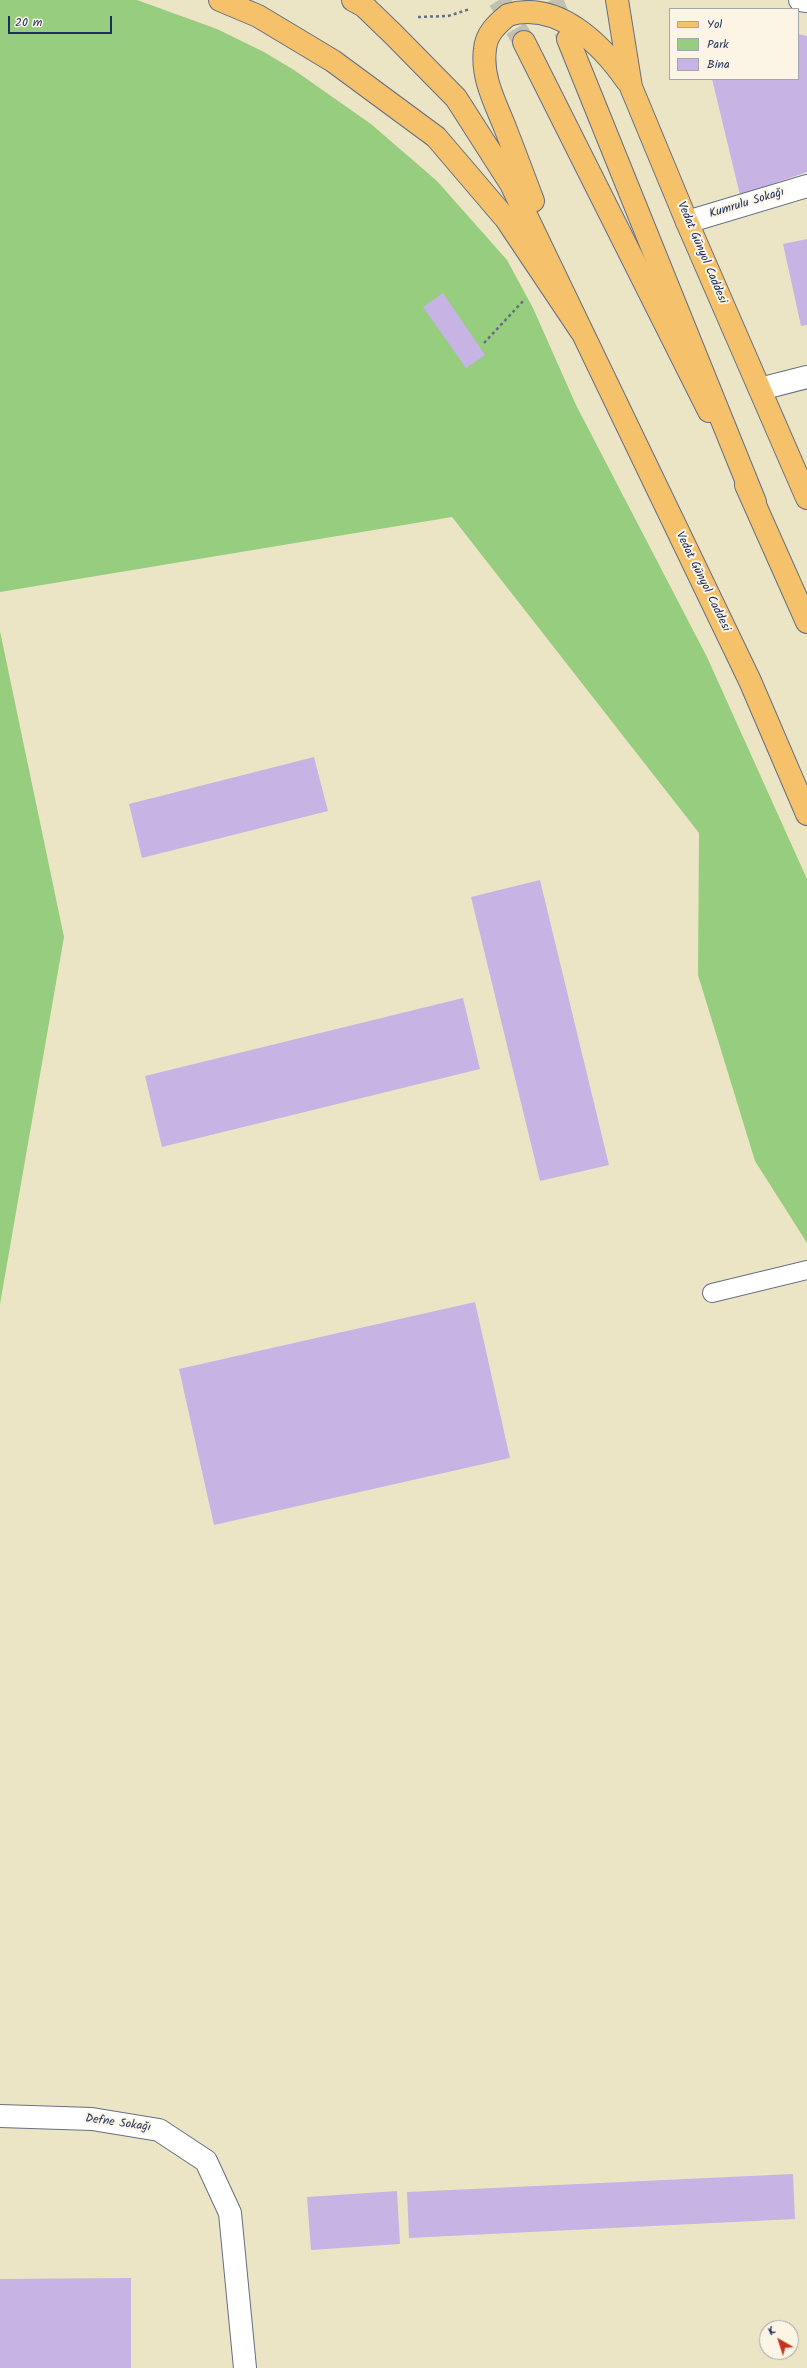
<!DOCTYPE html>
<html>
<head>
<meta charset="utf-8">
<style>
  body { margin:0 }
  #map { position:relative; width:807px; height:2368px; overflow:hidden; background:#ece5c5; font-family:Kalam,sans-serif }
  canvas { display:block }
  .legend { position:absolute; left:669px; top:8px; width:130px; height:72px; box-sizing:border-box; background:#fcf5e5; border:1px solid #a2a6af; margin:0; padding:5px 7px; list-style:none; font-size:12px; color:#1b2f5e }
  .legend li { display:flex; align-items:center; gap:8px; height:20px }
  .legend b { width:20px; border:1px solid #a2a6af }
  .north { position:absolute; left:759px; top:2320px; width:40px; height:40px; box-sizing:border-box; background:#fcf5e5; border:1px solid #a2a6af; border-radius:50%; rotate:321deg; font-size:11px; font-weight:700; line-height:16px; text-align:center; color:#1b2f5e }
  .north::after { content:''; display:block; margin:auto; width:14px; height:18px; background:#c8321e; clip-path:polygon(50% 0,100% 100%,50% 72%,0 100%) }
  .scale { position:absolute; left:8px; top:16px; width:104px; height:18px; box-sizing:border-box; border:2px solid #1b2f5e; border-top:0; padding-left:5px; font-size:12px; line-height:14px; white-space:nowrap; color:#1b2f5e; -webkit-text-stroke:3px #fcf5e5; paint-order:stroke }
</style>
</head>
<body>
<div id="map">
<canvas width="807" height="2368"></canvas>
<ul class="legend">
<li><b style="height:5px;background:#f5c16b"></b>Yol</li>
<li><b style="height:11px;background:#97cd7f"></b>Park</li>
<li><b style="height:11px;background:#c7b4e5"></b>Bina</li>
</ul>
<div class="north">K</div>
<div class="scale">20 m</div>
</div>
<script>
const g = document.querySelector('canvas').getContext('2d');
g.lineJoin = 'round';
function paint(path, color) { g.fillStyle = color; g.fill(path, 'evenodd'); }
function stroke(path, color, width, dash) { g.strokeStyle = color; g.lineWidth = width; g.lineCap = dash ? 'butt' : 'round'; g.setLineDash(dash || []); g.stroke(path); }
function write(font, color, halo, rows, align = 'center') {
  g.font = font + ' Kalam,sans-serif'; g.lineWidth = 4; g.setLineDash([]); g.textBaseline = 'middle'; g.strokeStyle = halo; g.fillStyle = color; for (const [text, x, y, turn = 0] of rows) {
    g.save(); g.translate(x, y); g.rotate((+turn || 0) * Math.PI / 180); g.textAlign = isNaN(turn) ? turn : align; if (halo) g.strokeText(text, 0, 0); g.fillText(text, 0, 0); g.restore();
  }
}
paint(new Path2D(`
  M 0,0 L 137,0 L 217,29 L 264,52 L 294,70 L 371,124 L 437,181 L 507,260 L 533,308 L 576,405 L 707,657 L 807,879 L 807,1243 L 755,1161 L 698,975 L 699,833 L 452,517 L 0,592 Z
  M 0,631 L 64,937 L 0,1304 Z`), '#97cd7f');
paint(new Path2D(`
  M 798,34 L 807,36 L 807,172 L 740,195 L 712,79 L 798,79 Z
  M 807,239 L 807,325 L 801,326 L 783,244 Z
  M 443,293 L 485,355 L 466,368 L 423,307 Z
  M 314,757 L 328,811 L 142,858 L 129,804 Z
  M 540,880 L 609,1165 L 540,1181 L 471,897 Z
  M 463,998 L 480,1069 L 162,1147 L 145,1076 Z
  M 475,1302 L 510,1458 L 214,1525 L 179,1369 Z
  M 793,2174 L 795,2219 L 409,2238 L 407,2192 Z
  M 397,2191 L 400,2244 L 311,2250 L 307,2197 Z
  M 131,2278 L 131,2368 L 0,2368 L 0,2279 Z`), '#c7b4e5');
stroke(new Path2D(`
  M 499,0 L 524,42`), '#c2c1b0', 22, [22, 11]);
stroke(new Path2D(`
  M 552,0 L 566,34`), '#c2c1b0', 22, [22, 11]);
const lane = new Path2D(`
  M 712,1293 L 807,1270`);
const street = new Path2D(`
  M 800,0 L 807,1
  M 687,222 L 807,186
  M 760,389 L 807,377
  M 0,2116 L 92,2119 L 159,2130 L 206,2161 L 230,2213 L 245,2368`);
const primary = new Path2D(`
  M 353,0 L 364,6 L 393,34 L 456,98 L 511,184 L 750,681 L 807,814
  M 617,0 L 631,87 L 687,222 L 807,498
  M 524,42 L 709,411
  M 533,201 C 524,177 515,153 506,130 C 496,104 481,78 485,49 C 486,34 497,24 508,15 C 558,0 602,45 627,81
  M 746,485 L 807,622`);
const highway = new Path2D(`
  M 220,0 L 258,16 L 333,61 L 436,137 L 506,219 L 581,331
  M 568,39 L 755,502`);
stroke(lane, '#646f82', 20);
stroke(street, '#646f82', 24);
stroke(primary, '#646f82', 24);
stroke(highway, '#646f82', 24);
stroke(new Path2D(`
  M 418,17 L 448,16 L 470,9
  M 484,343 L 525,299`), '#646f82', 2.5, [3, 3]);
stroke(lane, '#fff', 18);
stroke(street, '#fff', 22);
stroke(primary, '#f5c16b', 22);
stroke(highway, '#f5c16b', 22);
write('12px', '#1b2f5e', '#fcf5e5', [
  ["Kumrulu Sokağı",747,204,-17],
  ["Vedat Günyol Caddesi",701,253,67],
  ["Vedat Günyol Caddesi",702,582,64],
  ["Defne Sokağı",118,2124,8]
]);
</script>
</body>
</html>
